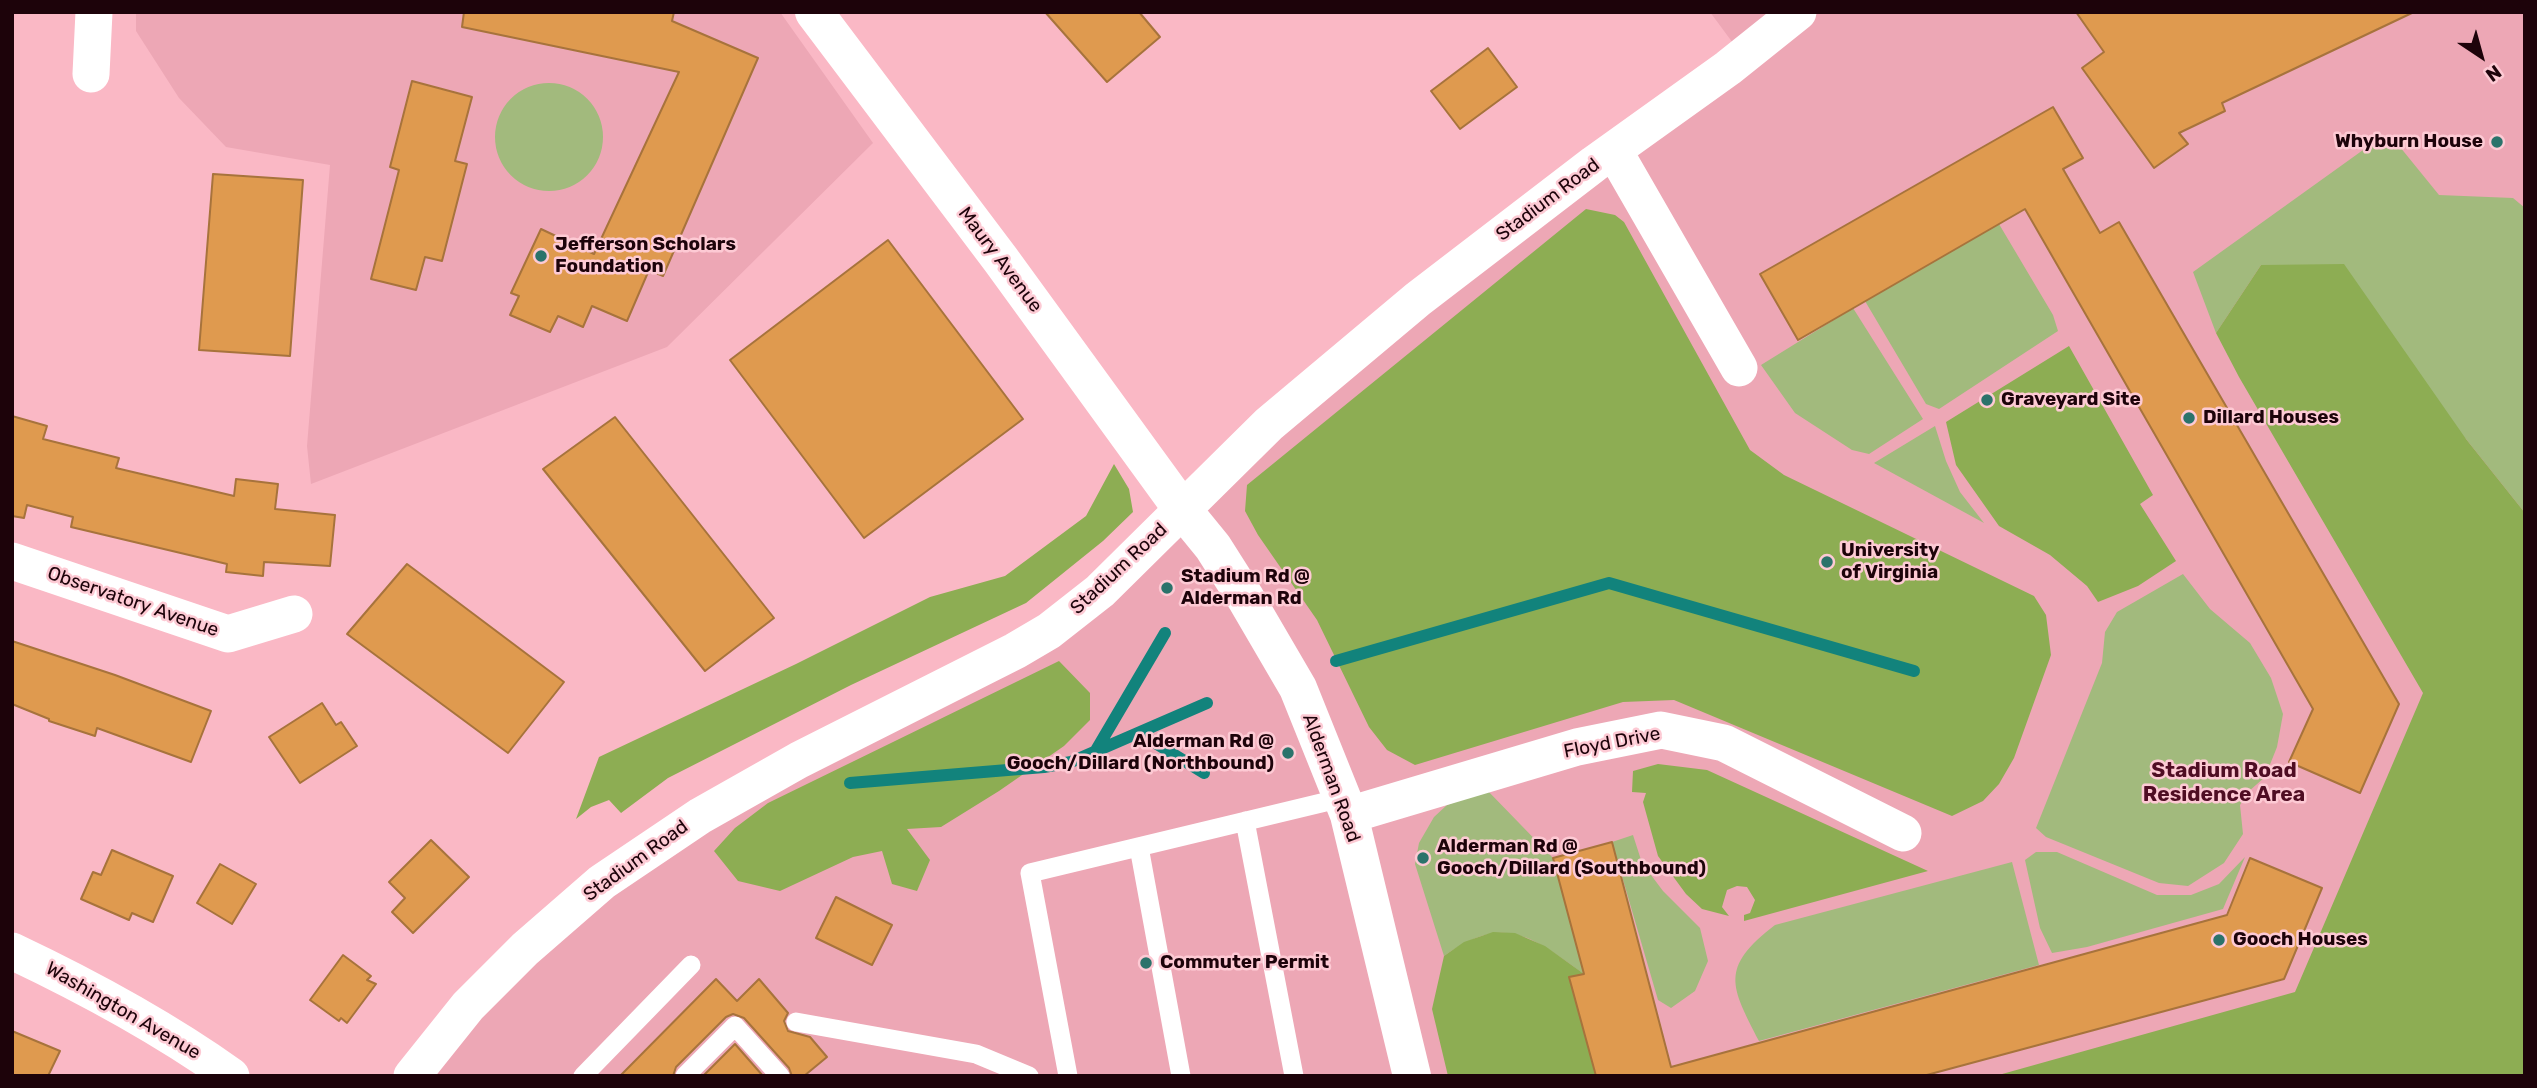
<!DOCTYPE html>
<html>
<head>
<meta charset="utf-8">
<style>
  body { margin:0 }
  #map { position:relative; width:2537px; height:1088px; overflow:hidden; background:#fab8c5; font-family:Rubik,sans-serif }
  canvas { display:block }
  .frame { position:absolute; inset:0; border:14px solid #1d030a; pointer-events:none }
  .north { position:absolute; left:2446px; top:21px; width:70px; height:70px; -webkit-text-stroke:5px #fdcad4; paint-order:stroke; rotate:144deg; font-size:19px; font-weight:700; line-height:28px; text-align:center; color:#1d030a }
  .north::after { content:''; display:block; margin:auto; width:24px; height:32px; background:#1d030a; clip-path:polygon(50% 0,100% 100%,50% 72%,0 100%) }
</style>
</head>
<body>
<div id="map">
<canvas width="2537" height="1088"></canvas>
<div class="frame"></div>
<div class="north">N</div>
</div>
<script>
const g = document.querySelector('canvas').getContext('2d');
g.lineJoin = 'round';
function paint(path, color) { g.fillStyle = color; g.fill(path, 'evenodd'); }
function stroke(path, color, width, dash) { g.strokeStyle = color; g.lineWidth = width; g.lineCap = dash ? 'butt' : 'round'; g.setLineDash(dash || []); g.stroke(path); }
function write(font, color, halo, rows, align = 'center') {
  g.font = font + ' Rubik,sans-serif'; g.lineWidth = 5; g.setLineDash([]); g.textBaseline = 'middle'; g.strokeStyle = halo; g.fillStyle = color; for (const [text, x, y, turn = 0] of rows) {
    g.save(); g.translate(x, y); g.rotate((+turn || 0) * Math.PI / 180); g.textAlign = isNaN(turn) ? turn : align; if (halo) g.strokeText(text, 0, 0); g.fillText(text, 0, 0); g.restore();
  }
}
paint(new Path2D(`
  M 136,12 L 780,12 L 873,143 L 667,347 L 311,484 L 307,446 L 330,165 L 226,147 L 179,98 L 136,31 Z
  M 1710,12 L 2525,12 L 2525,1076 L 408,1076 L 571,903 L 991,662 L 1184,511 L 1744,58 Z`), '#eda7b5');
paint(new Path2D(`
  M495 137a54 54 0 1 1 108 0a54 54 0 1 1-108 0Z
  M 2377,140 L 2400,147 L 2439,195 L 2513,198 L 2525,208 L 2525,513 L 2466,439 L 2261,265 L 2216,333 L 2193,272 Z
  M 1999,224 L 2053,315 L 2058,331 L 1939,409 L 1926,404 L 1865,301 Z
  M 1853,308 L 1923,419 L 1869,454 L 1852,450 L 1795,413 L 1761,365 Z
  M 1935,426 L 1946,461 L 1960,492 L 1984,523 L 1874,463 Z
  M 2183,574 L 2210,609 L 2250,643 L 2271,678 L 2283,714 L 2277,747 L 2265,777 L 2248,792 L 2240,805 L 2243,834 L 2224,863 L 2188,886 L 2159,883 L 2046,837 L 2036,828 L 2102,663 L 2105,632 L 2117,612 Z
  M 1487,790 L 1553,858 L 1584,974 C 1531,936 1504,913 1444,956 L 1415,864 L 1419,843 L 1434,817 L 1447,805 Z
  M 1633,835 L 1642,863 L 1663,891 L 1700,928 L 1708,961 L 1695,991 L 1671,1008 L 1658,1000 L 1612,842 Z
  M 2036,852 L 2057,852 L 2157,895 L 2191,895 L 2219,884 L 2245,857 L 2223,909 L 2087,947 L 2052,953 L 2040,928 L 2025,860 Z
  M 2012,862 L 2039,965 L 1759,1041 C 1731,986 1719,968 1775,925 Z`), '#a2ba7d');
paint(new Path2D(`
  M 1586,209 L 1615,215 L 1624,222 L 1750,450 L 1784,475 L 2034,596 L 2046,615 L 2051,655 L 2014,758 L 1999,784 L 1983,801 L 1952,816 L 1674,700 L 1623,702 L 1415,765 L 1387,750 L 1369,727 L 1317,620 L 1258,535 L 1245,511 L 1247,485 Z
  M 2344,264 L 2466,439 L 2525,513 L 2525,1076 L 1995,1076 L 2295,992 L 2423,693 L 2239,377 L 2216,333 L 2261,265 Z
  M 2069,346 L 2153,495 L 2140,504 L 2176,561 L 2138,586 L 2098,602 L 2087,586 L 2050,555 L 1999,526 L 1956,465 L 1946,422 Z
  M 1114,464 L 1129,489 L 1133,512 L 1103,541 L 1026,603 L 851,685 L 668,778 L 621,813 L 609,800 L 591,807 L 576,819 L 599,757 L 796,664 L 930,597 L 1005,576 L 1086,516 Z
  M 1059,661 L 1090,693 L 1090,720 L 1064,746 L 999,791 L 941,827 L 907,829 L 930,860 L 917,891 L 892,884 L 882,851 L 853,857 L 780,891 L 738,881 L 714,851 L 735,828 L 768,803 Z
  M 1658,764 L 1707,770 L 1928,871 L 1744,921 L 1744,915 L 1750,913 L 1755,900 L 1747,887 L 1737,886 L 1727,890 L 1722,907 L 1729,916 L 1702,909 L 1686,894 L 1658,856 L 1643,802 L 1646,793 L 1632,792 L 1633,771 Z
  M 1493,932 L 1515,933 L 1545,946 L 1584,974 L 1569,978 L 1596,1076 L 1448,1076 L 1432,1009 L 1444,956 L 1464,942 Z`), '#8dad53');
stroke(new Path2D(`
  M 1336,661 L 1609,583 L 1914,671
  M 1139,733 L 1204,773
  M 1095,752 L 1165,633
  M 850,783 L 1044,767 L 1071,762 L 1207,703`), '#12837c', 12);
const building = new Path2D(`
  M 464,12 L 674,12 L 672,21 L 758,58 L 663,276 L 649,270 L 627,321 L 592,306 L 583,327 L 558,316 L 550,332 L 510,315 L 519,296 L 511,293 L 541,229 L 594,254 L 679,72 L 462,27 Z
  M 1045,12 L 1139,12 L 1160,37 L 1107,82 Z
  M 2076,12 L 2414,12 L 2222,103 L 2225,111 L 2179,133 L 2188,144 L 2154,168 L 2082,68 L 2104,52 Z
  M 1488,48 L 1517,87 L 1460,129 L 1431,91 Z
  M 412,81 L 472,97 L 455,161 L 467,164 L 442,261 L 425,257 L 416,290 L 371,279 L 399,170 L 390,167 Z
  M 2053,107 L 2083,158 L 2063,169 L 2100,233 L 2119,222 L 2399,704 L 2360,793 L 2289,762 L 2313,709 L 2025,209 L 1798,340 L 1760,274 Z
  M 213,174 L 303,180 L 290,356 L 199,350 Z
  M 888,240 L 1023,419 L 864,538 L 730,360 Z
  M 12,416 L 47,426 L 43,439 L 119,458 L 116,468 L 234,496 L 236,479 L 278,484 L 275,509 L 335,515 L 330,566 L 264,562 L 263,576 L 226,572 L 227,564 L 71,527 L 73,517 L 27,505 L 24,518 L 12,516 Z
  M 615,417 L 774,618 L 705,671 L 543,469 Z
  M 407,564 L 564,682 L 508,753 L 347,634 Z
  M 12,641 L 115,675 L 211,711 L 191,762 L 97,728 L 95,736 L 49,721 L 49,719 L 12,704 Z
  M 322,703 L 336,725 L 341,722 L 357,746 L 300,783 L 269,737 Z
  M 431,840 L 469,877 L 413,933 L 392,912 L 405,898 L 389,882 Z
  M 1612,842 L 1671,1067 L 2227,915 L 2250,858 L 2322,888 L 2284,979 L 1923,1076 L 1596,1076 L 1569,977 L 1584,974 L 1553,858 Z
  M 112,850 L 173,876 L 153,922 L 132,913 L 129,920 L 81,899 L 93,872 L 101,875 Z
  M 220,864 L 256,884 L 232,924 L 197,903 Z
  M 836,897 L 892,925 L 872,965 L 816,938 Z
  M 343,955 L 371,976 L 367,980 L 376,984 L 347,1023 L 341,1018 L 339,1021 L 310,1000 Z
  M 716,979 L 737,1001 L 759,979 L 788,1013 L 784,1021 L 788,1031 L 810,1037 L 827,1057 L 804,1076 L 792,1076 L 789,1068 L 744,1018 L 733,1014 L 726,1017 L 676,1067 L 673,1076 L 620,1076 Z
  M 12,1031 L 60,1051 L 48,1076 L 12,1076 Z
  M 735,1044 L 763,1076 L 703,1076 Z`);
paint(building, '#df9a4f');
stroke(building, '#a7733c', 2);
stroke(new Path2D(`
  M 1245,821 L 1294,1076
  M 1139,847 L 1181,1076
  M 796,1022 L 976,1054 L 1029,1076
  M 583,1076 L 691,965
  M 685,1076 L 735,1026 L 780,1076
  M 1068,1076 L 1030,873 L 1342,798`), '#fff', 19);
stroke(new Path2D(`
  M 91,74 L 94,12
  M 1614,151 L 1739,368
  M 12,561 L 228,634 L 294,614
  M 1349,815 L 1577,747 L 1661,730 L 1724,743 L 1903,833
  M 12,951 C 86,986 165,1029 231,1076
  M 412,1076 L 468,1006 L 525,949 L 602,882 L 700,816 L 799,760 L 1015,651 L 1049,631 L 1100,591 L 1269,424 L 1418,299 L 1594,164 L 1728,68 L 1798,12`), '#fff', 37);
stroke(new Path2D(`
  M 814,12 L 1001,260 L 1182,509 L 1213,547 L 1246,599 L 1298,688 L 1349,815 L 1412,1076`), '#fff', 38);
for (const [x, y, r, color] of [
  [2497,142,7,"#2b736b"],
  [541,256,7,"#2b736b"],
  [1987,400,7,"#2b736b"],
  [2189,418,7,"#2b736b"],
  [1827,562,7,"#2b736b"],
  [1167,588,7,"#2b736b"],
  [1288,753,7,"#2b736b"],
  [1423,858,7,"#2b736b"],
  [2219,940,7,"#2b736b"],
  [1146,963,7,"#2b736b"]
]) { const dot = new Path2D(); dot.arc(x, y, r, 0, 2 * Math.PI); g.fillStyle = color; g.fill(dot); stroke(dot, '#fdcad4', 2.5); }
write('bold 19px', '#1d030a', '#fdcad4', [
  ["Whyburn House",2483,142,"right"],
  ["Jefferson Scholars",555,245],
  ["Foundation",555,267],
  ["Graveyard Site",2001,400],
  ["Dillard Houses",2203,418],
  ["University",1841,551],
  ["of Virginia",1841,573],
  ["Stadium Rd @",1181,577],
  ["Alderman Rd",1181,599],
  ["Alderman Rd @",1274,742,"right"],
  ["Gooch/Dillard (Northbound)",1274,764,"right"],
  ["Alderman Rd @",1437,847],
  ["Gooch/Dillard (Southbound)",1437,869],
  ["Gooch Houses",2233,940],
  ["Commuter Permit",1160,963]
], 'left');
write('19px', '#1d030a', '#fdcad4', [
  ["Stadium Road",1548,200,-37],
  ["Maury Avenue",1000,260,53],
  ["Stadium Road",1119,569,-43],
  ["Observatory Avenue",133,602,19],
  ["Floyd Drive",1612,743,-11],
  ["Alderman Road",1331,778,70],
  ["Stadium Road",636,861,-36],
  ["Washington Avenue",123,1011,30]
]);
write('bold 21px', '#4f0d23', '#fdcad4', [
  ["Stadium Road",2224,771],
  ["Residence Area",2224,795]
]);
</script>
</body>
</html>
